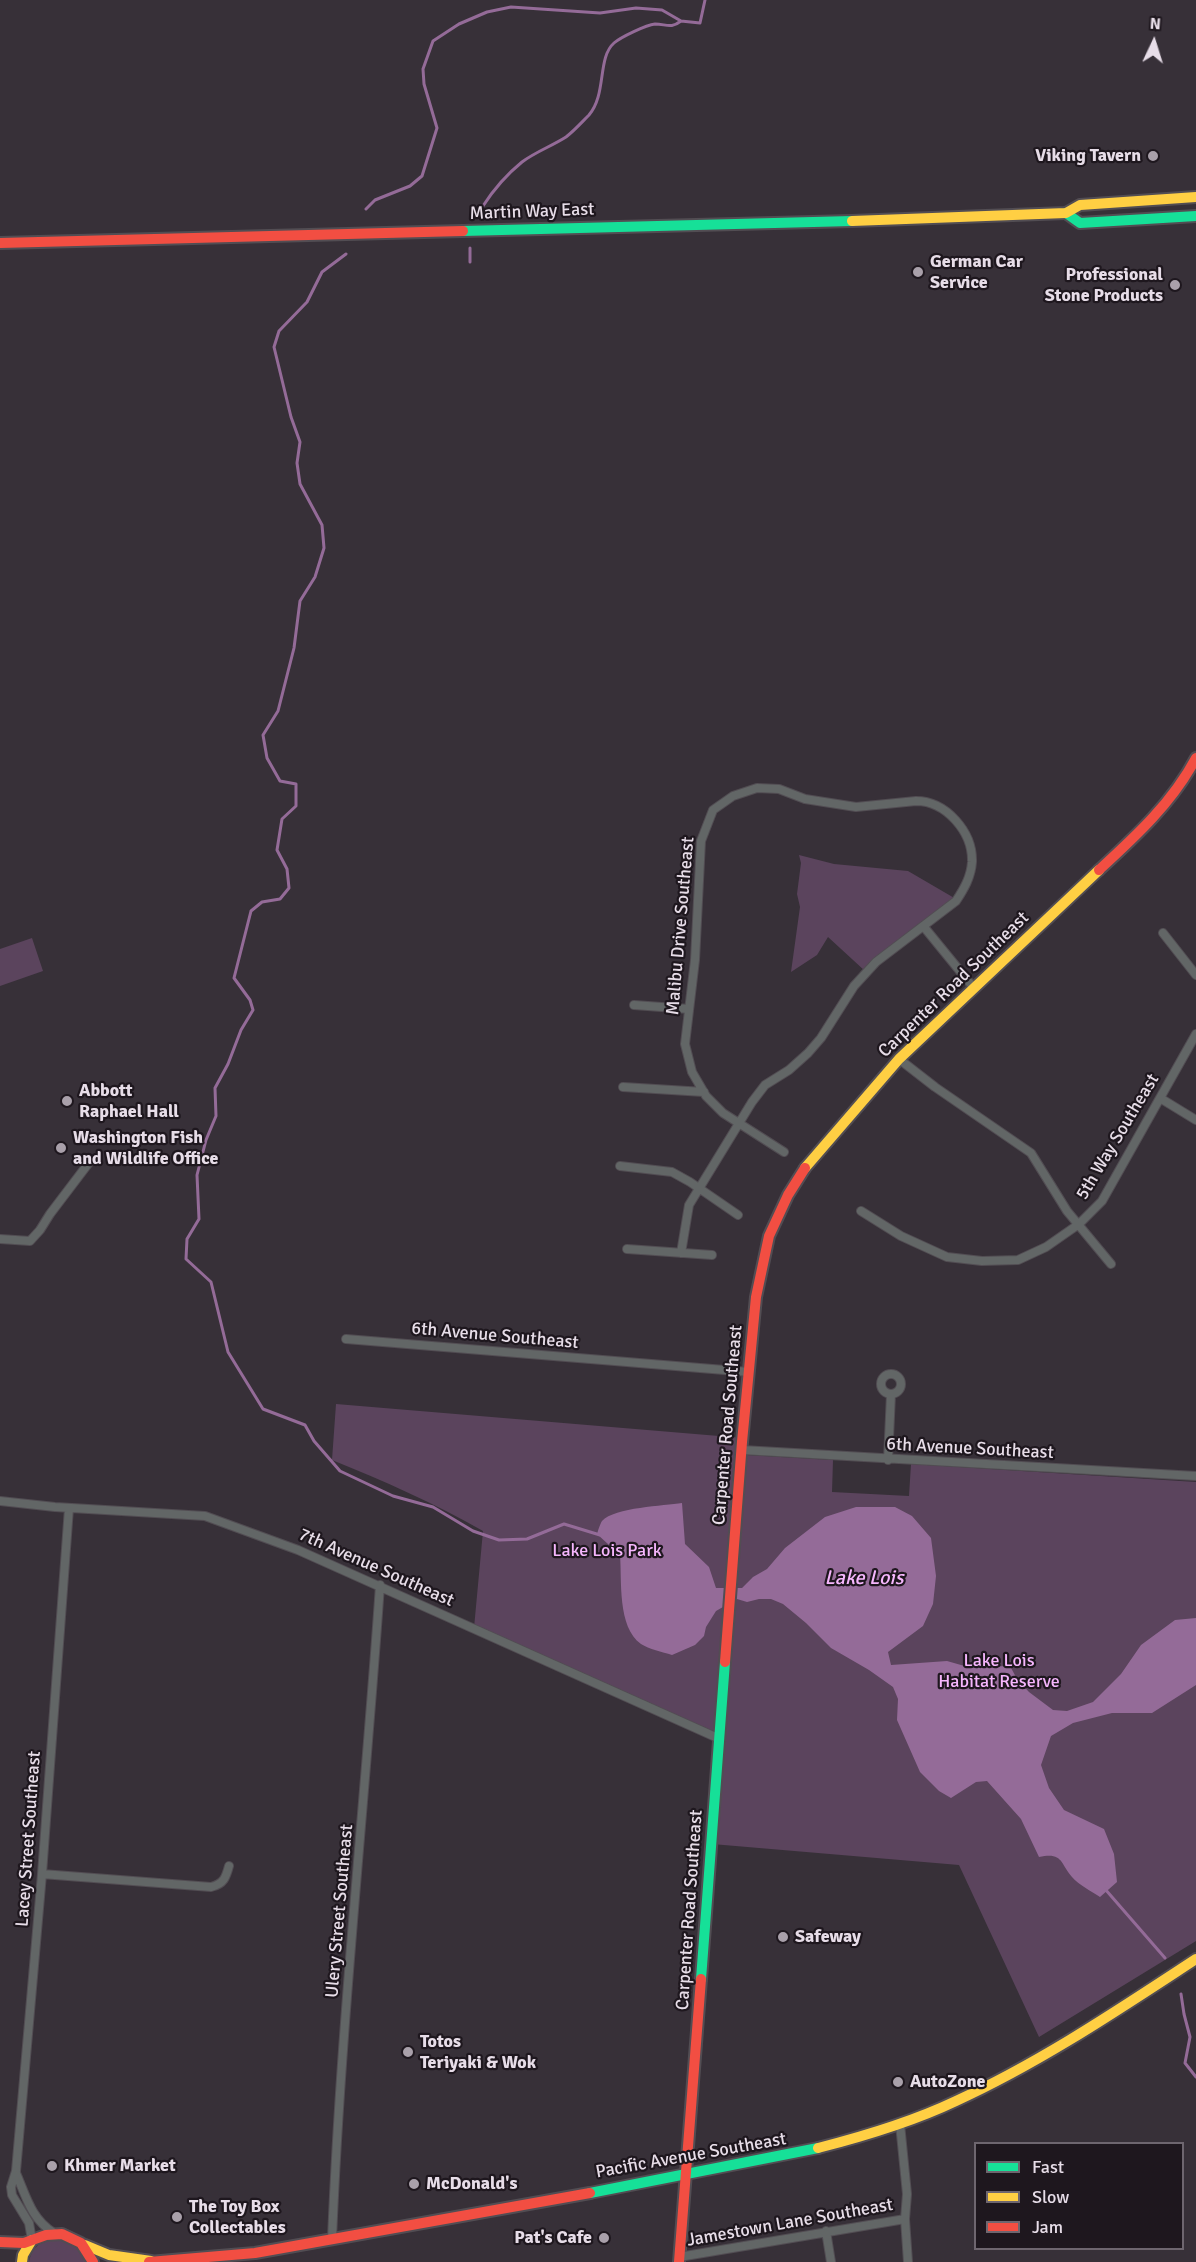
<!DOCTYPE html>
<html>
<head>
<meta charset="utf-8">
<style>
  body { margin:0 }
  #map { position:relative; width:1196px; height:2262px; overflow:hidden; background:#373038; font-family:Signika,sans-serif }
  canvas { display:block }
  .legend { position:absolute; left:974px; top:2142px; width:210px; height:108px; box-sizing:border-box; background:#1e171e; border:2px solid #6e666f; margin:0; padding:8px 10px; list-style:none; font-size:18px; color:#e7dde8 }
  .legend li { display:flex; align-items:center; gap:12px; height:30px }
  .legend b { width:30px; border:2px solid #6e666f }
  .north { position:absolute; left:1124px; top:12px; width:60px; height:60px; -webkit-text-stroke:4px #1e171e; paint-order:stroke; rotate:4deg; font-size:16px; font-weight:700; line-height:24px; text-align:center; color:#e7dde8 }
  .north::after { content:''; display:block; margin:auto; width:21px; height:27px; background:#e7dde8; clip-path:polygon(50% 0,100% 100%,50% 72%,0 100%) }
</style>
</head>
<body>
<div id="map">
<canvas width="1196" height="2262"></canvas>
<ul class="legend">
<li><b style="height:8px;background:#16e098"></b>Fast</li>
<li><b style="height:8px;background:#ffcf43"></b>Slow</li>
<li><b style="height:8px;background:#f24e42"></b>Jam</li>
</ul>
<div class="north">N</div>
</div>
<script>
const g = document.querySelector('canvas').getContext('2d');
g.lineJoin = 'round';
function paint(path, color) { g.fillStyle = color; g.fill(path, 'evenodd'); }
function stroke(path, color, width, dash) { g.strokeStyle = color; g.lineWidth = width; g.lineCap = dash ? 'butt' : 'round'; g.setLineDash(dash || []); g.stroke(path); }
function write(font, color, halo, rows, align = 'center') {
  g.font = font + ' Signika,sans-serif'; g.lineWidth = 4.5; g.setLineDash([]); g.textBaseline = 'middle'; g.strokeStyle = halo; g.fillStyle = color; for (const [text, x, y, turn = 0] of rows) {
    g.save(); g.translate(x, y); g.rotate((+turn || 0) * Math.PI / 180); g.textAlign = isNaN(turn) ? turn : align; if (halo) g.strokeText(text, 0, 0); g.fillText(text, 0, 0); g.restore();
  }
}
paint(new Path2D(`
  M 799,855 L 834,864 L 908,871 L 956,899 L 865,971 L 828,937 L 817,955 L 791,972 L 800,907 L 797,894 L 801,863 Z
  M 32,938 L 43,971 L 0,986 L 0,949 Z
  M 336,1404 L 743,1438 L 746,1455 L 833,1460 L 832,1492 L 909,1496 L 911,1464 L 1196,1482 L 1196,1941 L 1039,2037 L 959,1865 L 712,1844 L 721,1739 L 474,1628 L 483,1531 C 434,1503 384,1481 332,1460 Z
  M 61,2237 L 80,2245 L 89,2262 L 29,2262 C 32,2245 45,2238 61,2237 Z`), '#5b445d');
paint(new Path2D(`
  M 682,1503 L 685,1544 L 709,1567 L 716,1588 L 742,1588 L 753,1577 L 767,1569 L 785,1548 L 825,1517 L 856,1507 L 895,1507 L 912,1516 L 931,1538 L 936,1576 L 933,1604 L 923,1626 L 888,1652 L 891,1665 L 947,1661 L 968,1667 L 1010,1666 L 1017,1679 L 1029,1692 L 1053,1710 L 1067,1711 L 1093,1702 L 1121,1674 L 1141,1645 L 1175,1620 L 1196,1618 L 1196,1685 L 1152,1713 L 1112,1713 L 1073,1723 L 1051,1736 L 1041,1765 L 1049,1788 L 1064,1810 L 1104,1829 L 1114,1854 L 1117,1882 L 1100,1897 C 1091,1891 1079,1885 1072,1877 C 1060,1863 1063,1852 1039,1857 L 1021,1819 L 987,1781 L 976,1782 L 951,1798 L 939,1791 L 920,1772 L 897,1720 L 898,1699 L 893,1687 L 869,1670 L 831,1648 L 806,1623 L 783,1604 L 771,1599 L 759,1599 L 747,1602 L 737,1599 L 716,1611 L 706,1627 L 704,1636 L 695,1645 L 672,1655 C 662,1652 649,1649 641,1644 C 617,1627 622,1580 620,1555 L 597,1534 C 598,1531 600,1524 602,1521 C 615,1507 664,1506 682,1503 Z`), '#946b98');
stroke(new Path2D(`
  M 483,206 C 494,189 506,175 522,162 C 535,152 552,146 566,137 C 574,131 582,122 589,115 C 607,94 597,58 614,43 C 621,37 646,25 655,24 C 666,24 671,29 681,21
  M 366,209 L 375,200 L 410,186 L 422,176 L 437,128 L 424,84 L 423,69 L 433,41 L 459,24 L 487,12 L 511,7 L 600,13 L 636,8 L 662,10 L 681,21 L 700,23 L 705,0
  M 346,254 L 322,272 L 307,302 L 279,331 L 274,347 L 291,417 L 300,442 L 297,463 L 300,484 L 322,525 L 324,548 L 315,577 L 300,601 L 294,648 L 278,711 L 263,735 L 267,758 L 280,781 L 296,784 L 296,806 L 282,819 L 277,850 L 287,869 L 289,888 L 280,899 L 262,902 L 251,911 L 234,978 L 250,1000 L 253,1010 L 241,1030 L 228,1064 L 215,1088 L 216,1116 L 206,1140 L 197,1175 L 199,1219 L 187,1239 L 186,1259 L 211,1282 L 228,1352 L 263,1409 L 305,1425 L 314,1441 L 340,1471 L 393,1496 L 433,1507 L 473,1531 L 499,1540 L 527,1539 L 564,1524 L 600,1535
  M 470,262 L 470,248
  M 1105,1889 L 1165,1958
  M 1181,1994 L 1184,2014 L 1190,2037 L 1185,2063 L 1196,2077`), '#946b98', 3);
const street = new Path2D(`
  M 924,927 L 973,987
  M 1163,933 L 1196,975
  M 634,1005 L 689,1009
  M 899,1059 L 935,1087 L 1031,1153 L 1067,1211 L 1111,1264
  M 623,1087 L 704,1092
  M 1160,1098 L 1196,1120
  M 620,1166 L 672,1172 L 690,1182 L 738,1215
  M 861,1211 L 901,1236 L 947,1257 L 982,1261 L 1018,1260 L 1046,1247 L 1079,1224 L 1102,1201 L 1196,1034
  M 0,1239 L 30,1241 L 40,1230 L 50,1214 L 91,1160
  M 627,1249 L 712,1255
  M 681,1253 L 689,1205 L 752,1102 L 765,1085 L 789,1070 L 808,1053 L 821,1038 L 854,986 L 876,962 L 956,901 C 964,889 971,877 972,862 C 973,832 946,801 916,801 L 856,807 L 805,799 L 779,789 L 757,788 L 733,796 L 713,810 L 701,841 L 695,960 L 685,1044 L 692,1072 L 706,1096 L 723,1113 L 784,1152
  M 346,1339 L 749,1372
  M881 1384a10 10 0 1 1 20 0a10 10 0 1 1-20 0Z
  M 742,1450 L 1196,1476
  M 888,1460 L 891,1394
  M 0,1501 L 55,1507 L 205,1516 L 298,1550 L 720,1739
  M 42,1874 L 211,1887 C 224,1884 226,1877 229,1866
  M 900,2124 L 907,2194 L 905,2219 L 908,2262
  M 16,2173 C 26,2196 31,2219 54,2233
  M 826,2231 L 831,2262
  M 332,2239 C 341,2021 365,1803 380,1585
  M 32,2240 L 29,2223 L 12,2195 L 11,2187 L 16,2171 L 42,1874 L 69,1508
  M 679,2257 L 905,2219`);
const fast = new Path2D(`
  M 1066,213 L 1080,223 L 1196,216
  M 463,231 L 852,221
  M 701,1979 L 725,1662
  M 590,2193 L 818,2148`);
const slow = new Path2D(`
  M 852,221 L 1066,213 L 1080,205 L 1196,197
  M 805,1168 L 899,1059 L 1099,870
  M 818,2148 C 865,2136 912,2122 956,2101 C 1041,2062 1118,2010 1196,1959
  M 85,2245 L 109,2255 L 151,2261
  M 22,2262 L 23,2255 L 32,2240`);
const jam = new Path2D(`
  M 0,243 L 463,231
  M 1099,870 C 1136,836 1172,803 1196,758
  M 725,1662 L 742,1442 L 756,1297 L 769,1236 L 788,1195 L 805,1168
  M 0,2242 L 24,2243 L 46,2235 L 62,2234 L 81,2243 L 93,2262
  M 149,2262 L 255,2253 L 590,2193
  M 679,2262 L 701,1979`);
stroke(street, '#524d53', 10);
stroke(fast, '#524d53', 14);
stroke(slow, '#524d53', 14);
stroke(jam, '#524d53', 14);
stroke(street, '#626666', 8);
stroke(fast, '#16e098', 10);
stroke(slow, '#ffcf43', 10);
stroke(jam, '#f24e42', 10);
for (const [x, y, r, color] of [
  [1153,156,6,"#a9a0aa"],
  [918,272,6,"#a9a0aa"],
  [1175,285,6,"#a9a0aa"],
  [67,1101,6,"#a9a0aa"],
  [61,1148,6,"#a9a0aa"],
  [783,1937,6,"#a9a0aa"],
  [408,2052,6,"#a9a0aa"],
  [898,2082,6,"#a9a0aa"],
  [52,2166,6,"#a9a0aa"],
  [414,2184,6,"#a9a0aa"],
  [177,2217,6,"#a9a0aa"],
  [604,2238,6,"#a9a0aa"]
]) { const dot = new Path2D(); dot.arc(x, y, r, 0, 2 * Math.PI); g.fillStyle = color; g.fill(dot); stroke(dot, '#1e171e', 2); }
write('bold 18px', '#e7dde8', '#1e171e', [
  ["Viking Tavern",1141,156,"right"],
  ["German Car",930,262],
  ["Service",930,283],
  ["Professional",1163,275,"right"],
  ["Stone Products",1163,296,"right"],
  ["Abbott",79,1091],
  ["Raphael Hall",79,1112],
  ["Washington Fish",73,1138],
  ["and Wildlife Office",73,1159],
  ["Safeway",795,1937],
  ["Totos",420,2042],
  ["Teriyaki & Wok",420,2063],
  ["AutoZone",910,2082],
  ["Khmer Market",64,2166],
  ["McDonald's",426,2184],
  ["The Toy Box",189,2207],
  ["Collectables",189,2228],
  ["Pat's Cafe",592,2238,"right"]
], 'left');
write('18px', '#e7dde8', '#1e171e', [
  ["Martin Way East",532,212,-2],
  ["Malibu Drive Southeast",681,926,-85],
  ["Carpenter Road Southeast",954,985,-44],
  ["5th Way Southeast",1118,1137,-59],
  ["6th Avenue Southeast",495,1336,5],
  ["Carpenter Road Southeast",728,1425,-85],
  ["6th Avenue Southeast",970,1449,3],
  ["7th Avenue Southeast",376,1568,24],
  ["Lacey Street Southeast",29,1839,-86],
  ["Carpenter Road Southeast",690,1910,-86],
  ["Ulery Street Southeast",340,1911,-85],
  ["Pacific Avenue Southeast",691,2156,-10],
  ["Jamestown Lane Southeast",790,2223,-10]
]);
write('18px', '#f6b6fd', '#1e171e', [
  ["Lake Lois Park",607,1551],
  ["Lake Lois",999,1661],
  ["Habitat Reserve",999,1682]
]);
write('italic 20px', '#f7b7fe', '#1e171e', [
  ["Lake Lois",864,1579]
]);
</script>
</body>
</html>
